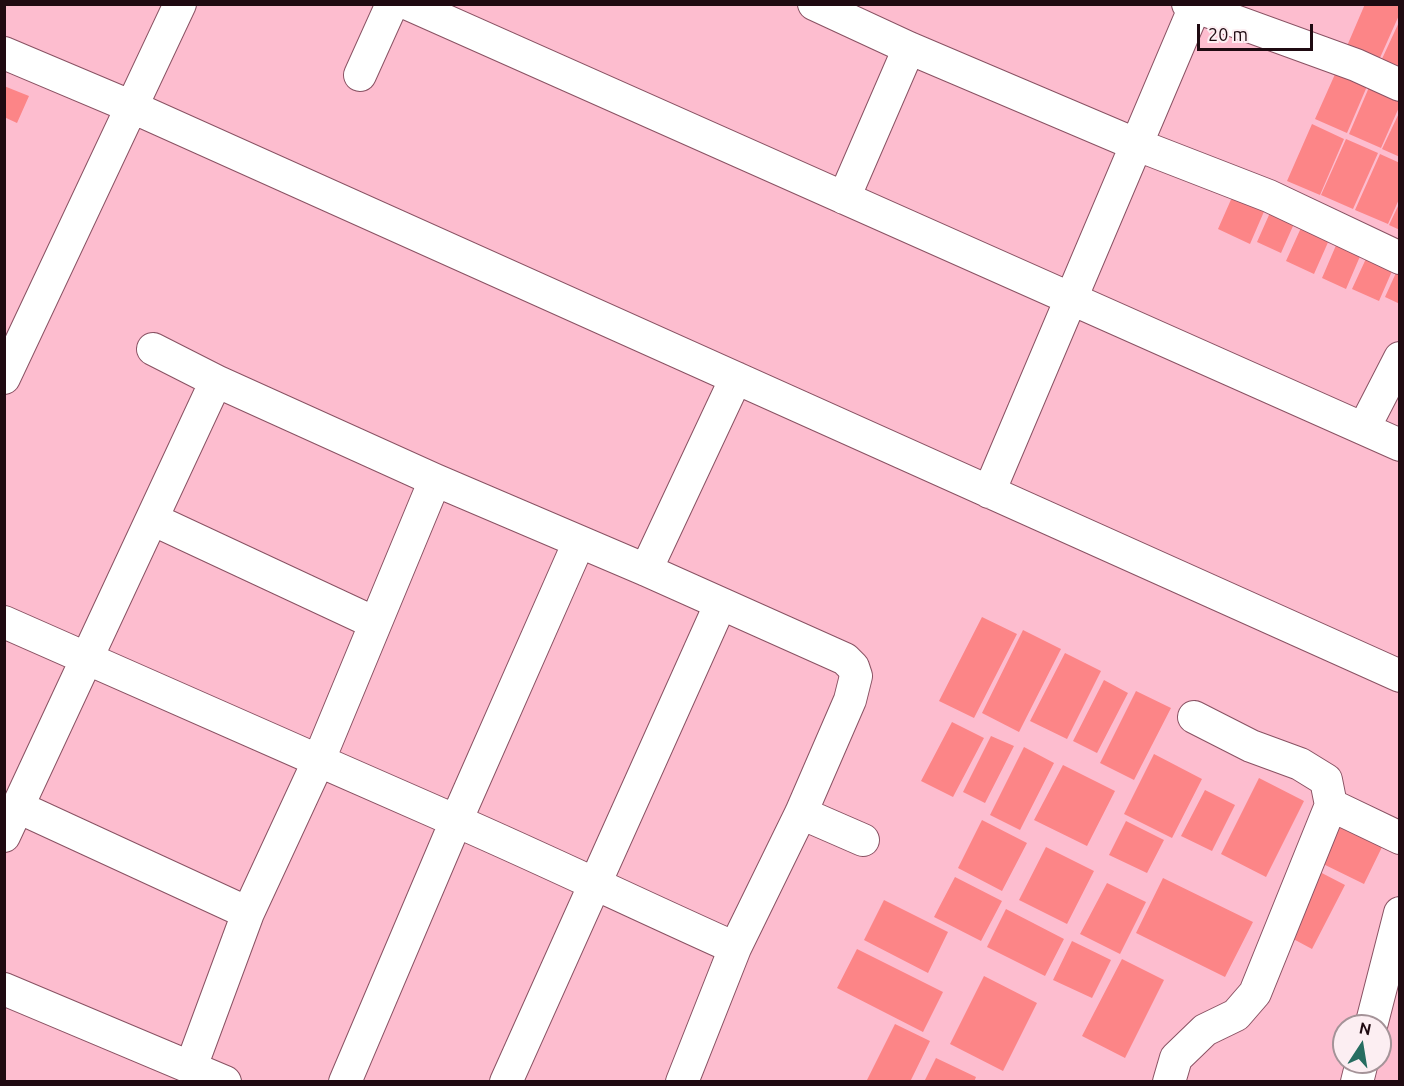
<!DOCTYPE html>
<html>
<head>
<meta charset="utf-8">
<style>
  body { margin:0 }
  #map { position:relative; width:1404px; height:1086px; overflow:hidden; background:#fdbdcf; font-family:Ubuntu,sans-serif }
  canvas { display:block }
  .frame { position:absolute; inset:0; border:6px solid #1f0a11; pointer-events:none }
  .north { position:absolute; left:1332px; top:1014px; width:60px; height:60px; box-sizing:border-box; background:#fceef2; border:2px solid #a49398; border-radius:50%; rotate:12deg; font-size:16px; font-weight:700; line-height:24px; text-align:center; color:#1f0a11 }
  .north::after { content:''; display:block; margin:auto; width:21px; height:27px; background:#276d61; clip-path:polygon(50% 0,100% 100%,50% 72%,0 100%) }
  .scale { position:absolute; left:1197px; top:24px; width:116px; height:27px; box-sizing:border-box; border:3px solid #1f0a11; border-top:0; padding-left:8px; font-size:18px; line-height:21px; white-space:nowrap; color:#1f0a11; -webkit-text-stroke:4px #fceef2; paint-order:stroke }
</style>
</head>
<body>
<div id="map">
<canvas width="1404" height="1086"></canvas>
<div class="frame"></div>
<div class="north">N</div>
<div class="scale">20 m</div>
</div>
<script>
const g = document.querySelector('canvas').getContext('2d');
g.lineJoin = 'round';
function paint(path, color) { g.fillStyle = color; g.fill(path, 'evenodd'); }
function stroke(path, color, width, dash) { g.strokeStyle = color; g.lineWidth = width; g.lineCap = dash ? 'butt' : 'round'; g.setLineDash(dash || []); g.stroke(path); }
paint(new Path2D(`
  M 1365,4 L 1400,4 L 1400,13 L 1379,60 L 1347,46 Z
  M 1400,20 L 1400,70 L 1381,61 Z
  M 1340,63 L 1371,77 L 1347,133 L 1315,119 Z
  M 1373,78 L 1400,90 L 1400,105 L 1381,148 L 1349,134 Z
  M 4,86 L 29,96 L 17,123 L 4,117 Z
  M 1400,111 L 1400,157 L 1382,149 Z
  M 1312,124 L 1344,139 L 1320,195 L 1287,181 Z
  M 1346,139 L 1378,153 L 1353,209 L 1321,195 Z
  M 1380,154 L 1400,163 L 1400,197 L 1388,224 L 1355,210 Z
  M 1237,186 L 1269,200 L 1250,244 L 1218,229 Z
  M 1400,202 L 1400,230 L 1389,225 Z
  M 1273,206 L 1297,217 L 1281,253 L 1257,242 Z
  M 1305,219 L 1333,231 L 1314,274 L 1286,261 Z
  M 1340,236 L 1364,247 L 1346,289 L 1322,278 Z
  M 1370,250 L 1396,262 L 1379,301 L 1352,289 Z
  M 1400,264 L 1400,304 L 1385,297 Z
  M 982,617 L 1017,634 L 974,718 L 939,701 Z
  M 1023,630 L 1061,649 L 1019,732 L 982,713 Z
  M 1065,653 L 1101,671 L 1067,739 L 1030,721 Z
  M 1104,680 L 1128,693 L 1097,753 L 1073,741 Z
  M 1136,691 L 1171,708 L 1134,780 L 1100,763 Z
  M 952,722 L 984,738 L 953,797 L 921,781 Z
  M 991,736 L 1014,746 L 985,803 L 963,792 Z
  M 1024,747 L 1054,763 L 1020,830 L 990,815 Z
  M 1154,754 L 1202,779 L 1172,838 L 1124,814 Z
  M 1063,765 L 1115,791 L 1087,846 L 1034,820 Z
  M 1259,778 L 1304,801 L 1266,877 L 1221,854 Z
  M 1205,790 L 1235,805 L 1212,851 L 1181,836 Z
  M 982,820 L 1027,843 L 1002,891 L 958,868 Z
  M 1126,821 L 1164,840 L 1147,873 L 1109,855 Z
  M 1334,821 L 1383,845 L 1364,884 L 1315,860 Z
  M 1046,847 L 1094,871 L 1067,924 L 1019,900 Z
  M 1316,870 L 1345,885 L 1312,949 L 1284,934 Z
  M 955,877 L 1002,901 L 981,941 L 934,917 Z
  M 1163,878 L 1253,922 L 1225,977 L 1136,933 Z
  M 1107,883 L 1146,902 L 1120,954 L 1080,934 Z
  M 884,900 L 948,932 L 928,973 L 864,940 Z
  M 1006,909 L 1064,939 L 1045,976 L 987,947 Z
  M 1072,941 L 1111,960 L 1092,998 L 1053,980 Z
  M 857,949 L 943,992 L 923,1032 L 837,988 Z
  M 1122,959 L 1164,980 L 1125,1058 L 1082,1036 Z
  M 984,976 L 1037,1003 L 1003,1071 L 950,1044 Z
  M 895,1024 L 930,1041 L 910,1082 L 866,1082 Z
  M 936,1058 L 976,1077 L 974,1082 L 924,1082 Z`), '#fc8587');
const minor = new Path2D(`
  M 408,4 L 1400,445
  M 814,4 L 909,48 L 1135,144 L 1269,196 L 1400,258
  M 1188,4 L 1356,65 L 1400,85
  M 4,53 L 132,107 L 1400,676
  M 360,75 L 392,4
  M 844,198 L 909,48
  M 153,349 L 216,381
  M 4,378 L 180,4
  M 1364,428 L 1400,358
  M 989,492 L 1196,4
  M 152,519 L 375,623
  M 646,570 L 736,378
  M 4,622 C 154,689 304,754 454,820 C 548,861 641,906 735,948 L 801,813 L 850,700 L 856,676 L 853,667 L 845,659 L 646,570 L 435,480 L 216,381 L 4,836
  M 1194,717 L 1251,746 L 1300,764 L 1326,780 L 1331,805 L 1400,838
  M 18,807 L 248,913
  M 801,813 L 863,840
  M 4,989 L 225,1082
  M 1371,1026 L 1400,913
  M 191,1067 L 248,913 L 318,762 L 435,480
  M 345,1082 L 456,821 L 579,542
  M 506,1082 L 720,605
  M 682,1082 L 735,948
  M 1169,1082 L 1176,1058 L 1205,1030 L 1236,1015 L 1255,993 L 1331,805
  M 1357,1082 L 1362,1062`);
stroke(minor, '#895263', 34);
stroke(minor, '#fff', 32);
</script>
</body>
</html>
